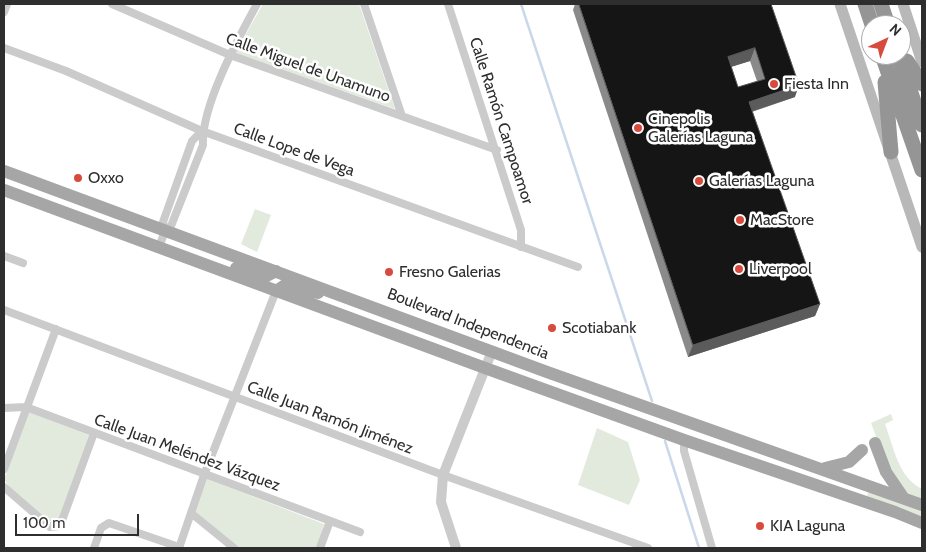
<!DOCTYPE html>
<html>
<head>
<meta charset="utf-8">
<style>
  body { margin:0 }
  #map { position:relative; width:926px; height:552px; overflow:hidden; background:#fff; font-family:Cabin,sans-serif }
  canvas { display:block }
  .frame { position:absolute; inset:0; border:5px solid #2e2e2e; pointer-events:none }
  .north { position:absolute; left:861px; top:15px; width:50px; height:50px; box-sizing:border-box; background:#fff; border:1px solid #ababab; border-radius:50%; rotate:43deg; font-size:14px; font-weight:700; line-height:20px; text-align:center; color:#2e2e2e }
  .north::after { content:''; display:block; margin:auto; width:18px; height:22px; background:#d74b3e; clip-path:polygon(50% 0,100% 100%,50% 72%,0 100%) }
  .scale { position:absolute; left:15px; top:514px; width:124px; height:22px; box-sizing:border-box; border:2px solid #2e2e2e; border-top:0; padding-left:6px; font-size:15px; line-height:18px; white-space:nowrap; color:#2e2e2e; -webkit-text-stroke:4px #fff; paint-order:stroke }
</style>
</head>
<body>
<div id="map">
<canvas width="926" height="552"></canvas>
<div class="frame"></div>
<div class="north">N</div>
<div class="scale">100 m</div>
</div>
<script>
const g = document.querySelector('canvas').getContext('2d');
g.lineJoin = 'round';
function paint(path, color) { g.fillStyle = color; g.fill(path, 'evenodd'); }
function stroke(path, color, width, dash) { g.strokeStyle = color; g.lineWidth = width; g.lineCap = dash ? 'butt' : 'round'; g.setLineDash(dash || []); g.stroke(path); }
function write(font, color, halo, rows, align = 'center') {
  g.font = font + ' Cabin,sans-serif'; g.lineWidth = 5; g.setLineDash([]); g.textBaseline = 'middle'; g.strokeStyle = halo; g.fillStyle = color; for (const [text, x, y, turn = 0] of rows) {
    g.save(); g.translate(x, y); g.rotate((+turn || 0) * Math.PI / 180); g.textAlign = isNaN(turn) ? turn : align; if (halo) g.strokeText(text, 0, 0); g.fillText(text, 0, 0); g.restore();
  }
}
paint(new Path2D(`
  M 263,4 L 359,4 L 395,109 L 235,53 Z
  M 255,209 L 271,215 L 257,252 L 241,244 Z
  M 29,412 L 89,435 L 57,524 L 52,524 L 10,488 L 4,479 Z
  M 891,414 L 893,420 L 885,424 C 894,448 898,477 922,489 L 922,502 L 894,486 L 871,423 Z
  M 597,428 L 628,442 L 640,480 L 629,505 L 578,485 Z
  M 205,478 L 324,524 L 318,546 L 314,548 L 237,548 L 193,512 Z
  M 869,490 L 922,509 L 922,517 L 867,496 Z`), '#e2eadd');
stroke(new Path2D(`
  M 521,4 L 652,401
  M 665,441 L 699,548`), '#cbd8e9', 2.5);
stroke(new Path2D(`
  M 112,4 L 230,55 L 497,150
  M 364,4 L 402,116
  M 448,4 L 521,230 L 521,247
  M 4,12 L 7,4
  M 4,48 L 66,71 L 202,131 L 578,267
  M 165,231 L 171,226 L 203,145 C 201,106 238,39 257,4
  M 159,247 L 165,231 L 163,222 L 192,141 L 202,131
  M 4,256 L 23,263
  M 4,310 L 443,475 L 648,548
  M 4,408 L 26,407 L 360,532
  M 684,440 L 684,451 L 712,548
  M 4,469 L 56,329
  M 4,487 L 50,527 L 60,526 L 94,433
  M 191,513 L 234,548
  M 94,548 L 101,528 L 109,523 L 179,547
  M 179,548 L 204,475 L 276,291
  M 320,548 L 330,521`), '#cbcbcb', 8);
stroke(new Path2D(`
  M 456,548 L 441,502 L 443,475 L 492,351`), '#cbcbcb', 10);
stroke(new Path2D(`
  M 840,4 L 922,247
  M 903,4 L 922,62`), '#b8b8b8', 11);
stroke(new Path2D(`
  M 4,171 L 547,372 L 922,505
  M 4,190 L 485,368 L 684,440 L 895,512 L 922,523
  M 236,268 L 265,277 L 276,271
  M 276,291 L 285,285 L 318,293
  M 875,443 L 886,472 L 903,497
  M 825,468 L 849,462 L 862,450`), '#a6a6a6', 12);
stroke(new Path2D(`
  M 865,4 L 872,25
  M 881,4 L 888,25
  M 882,55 L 922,170
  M 898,55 L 922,125
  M 907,61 L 922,84
  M 885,82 L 891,152`), '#959595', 15);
paint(new Path2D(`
  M 575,4 L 771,4 L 795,97 L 752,112 L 820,304 L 815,316 L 688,357 L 573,10 ZM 750,61 L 757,81 L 738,87 L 731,67 Z`), '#8a8a8a');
paint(new Path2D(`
  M 755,48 L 750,61 L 724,69 L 728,57 Z
  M 799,85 L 795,97 L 744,114 L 749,102 Z
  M 820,304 L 815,316 L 688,357 L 693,345 Z`), '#5b5b5b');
const building = new Path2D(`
  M 579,4 L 771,4 L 799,85 L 749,102 L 820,304 L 693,345 ZM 755,48 L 765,79 L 738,87 L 728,57 Z`);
paint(building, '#151515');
stroke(building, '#5b5b5b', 1);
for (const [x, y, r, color] of [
  [774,84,5,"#d74b3e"],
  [638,128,5,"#d74b3e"],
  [78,178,5,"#d74b3e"],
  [699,181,5,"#d74b3e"],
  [740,220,5,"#d74b3e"],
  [739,269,5,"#d74b3e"],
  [389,272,5,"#d74b3e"],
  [552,328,5,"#d74b3e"],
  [760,526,5,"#d74b3e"]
]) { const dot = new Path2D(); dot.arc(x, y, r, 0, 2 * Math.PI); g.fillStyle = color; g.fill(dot); stroke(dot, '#fff', 2); }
write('16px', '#2e2e2e', '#fff', [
  ["Calle Miguel de Unamuno",308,68,20],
  ["Calle Ramón Campoamor",501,121,72],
  ["Calle Lope de Vega",294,150,20],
  ["Boulevard Independencia",468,324,21],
  ["Calle Juan Ramón Jiménez",330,418,21],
  ["Calle Juan Meléndez Vázquez",187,453,20]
]);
write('16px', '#2e2e2e', '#fff', [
  ["Fiesta Inn",784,84],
  ["Cinepolis",648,119],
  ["Galerías Laguna",648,137],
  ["Oxxo",88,178],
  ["Galerías Laguna",709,181],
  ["MacStore",750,220],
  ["Liverpool",749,269],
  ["Fresno Galerias",399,272],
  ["Scotiabank",562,328],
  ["KIA Laguna",770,526]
], 'left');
</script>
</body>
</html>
